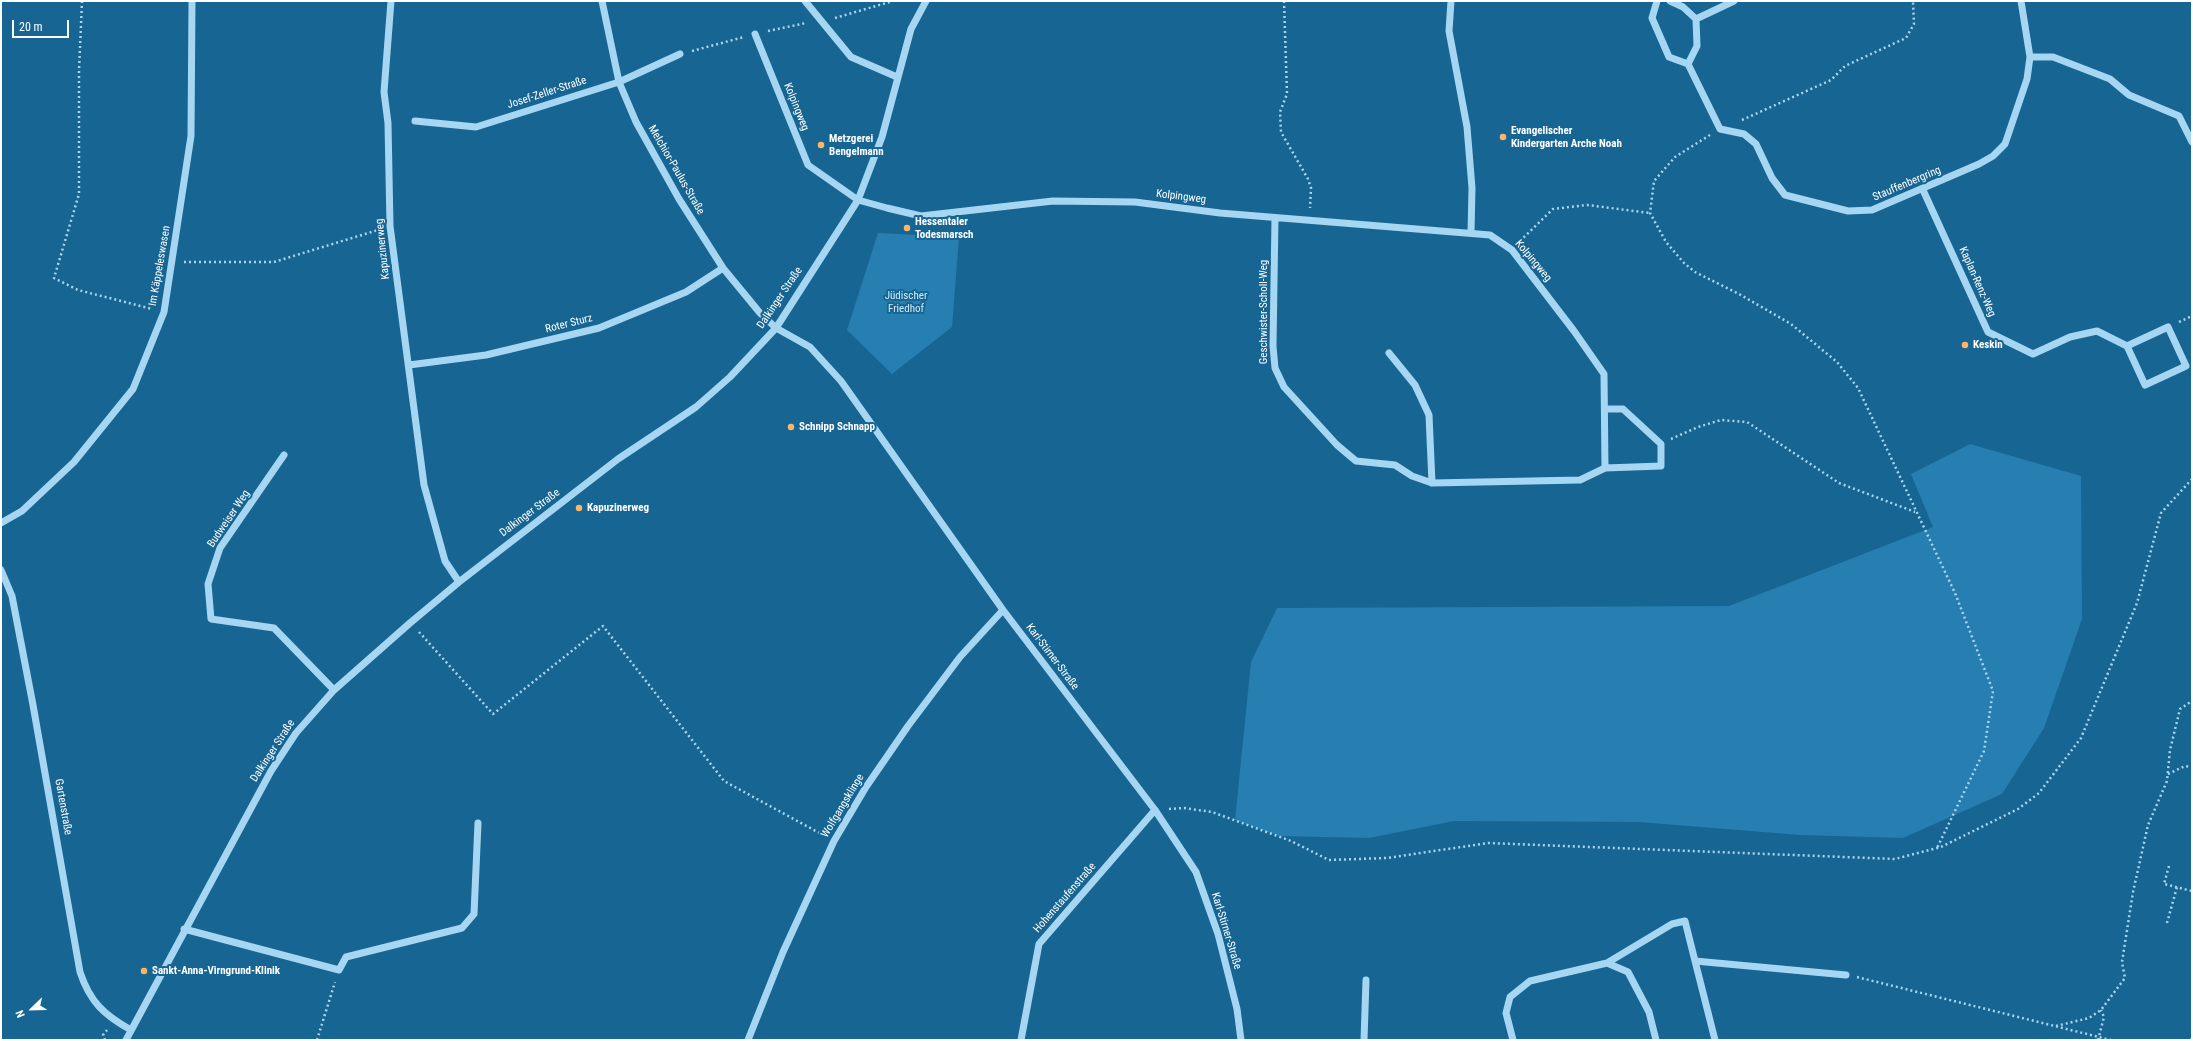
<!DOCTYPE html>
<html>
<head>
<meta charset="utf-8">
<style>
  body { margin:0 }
  #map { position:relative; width:2193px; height:1041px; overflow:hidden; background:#176593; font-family:"Roboto Condensed",sans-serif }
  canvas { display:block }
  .frame { position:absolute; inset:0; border:2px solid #fff; pointer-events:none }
  .north { position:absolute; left:12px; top:989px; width:40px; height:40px; -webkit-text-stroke:3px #176593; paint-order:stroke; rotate:247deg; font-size:11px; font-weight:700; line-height:16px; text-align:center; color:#fff }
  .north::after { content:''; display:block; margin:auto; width:14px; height:18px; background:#fff; clip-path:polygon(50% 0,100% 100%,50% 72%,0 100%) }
  .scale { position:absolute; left:12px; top:20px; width:57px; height:18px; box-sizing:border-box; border:2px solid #fff; border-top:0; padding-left:5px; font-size:12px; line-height:14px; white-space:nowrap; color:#fff; -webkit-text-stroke:3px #176593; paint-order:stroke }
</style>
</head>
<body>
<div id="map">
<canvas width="2193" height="1041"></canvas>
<div class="frame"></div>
<div class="north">N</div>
<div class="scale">20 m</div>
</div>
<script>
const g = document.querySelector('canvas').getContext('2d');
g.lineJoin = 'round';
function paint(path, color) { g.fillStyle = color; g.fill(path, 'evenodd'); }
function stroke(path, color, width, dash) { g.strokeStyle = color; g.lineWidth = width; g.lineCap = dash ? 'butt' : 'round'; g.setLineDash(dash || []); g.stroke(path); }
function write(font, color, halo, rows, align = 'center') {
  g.font = font + ' "Roboto Condensed",sans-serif'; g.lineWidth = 4; g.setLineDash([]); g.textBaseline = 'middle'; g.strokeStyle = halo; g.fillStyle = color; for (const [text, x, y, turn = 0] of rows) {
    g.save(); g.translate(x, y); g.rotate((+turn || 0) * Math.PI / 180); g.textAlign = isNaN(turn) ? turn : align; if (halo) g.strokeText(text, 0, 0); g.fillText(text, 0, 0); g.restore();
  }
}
paint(new Path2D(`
  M 878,233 L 959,237 L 952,327 L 892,374 L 847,330 Z
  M 1970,444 L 2081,476 L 2082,619 L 2044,728 L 2002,794 L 1903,838 L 1800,835 L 1639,822 L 1454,821 L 1369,838 L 1279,836 L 1235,820 L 1251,662 L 1277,608 L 1729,606 L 1933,527 L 1911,474 Z`), '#267fb0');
stroke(new Path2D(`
  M 82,1 L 79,71 L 79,194 L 54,278 L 78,290 L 152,309
  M 1284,1 L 1287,94 L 1280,112 L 1281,132 L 1308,179 L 1311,188 L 1310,208
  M 835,18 L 893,1
  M 768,31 L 806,23
  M 692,51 L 744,37
  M 1742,120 L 1831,80 L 1845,66 L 1906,38 L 1914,24 L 1913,1
  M 1710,135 L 1675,157 L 1654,181 L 1650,213 L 1666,242 L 1684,263 L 1695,272 L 1739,294 L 1791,324 L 1837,362 L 1858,388 L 1955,593 L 1993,691 L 1984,751 L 1937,848
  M 1520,241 L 1553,209 L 1587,205 L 1650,213
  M 184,262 L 274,262 L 378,230
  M 2179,322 L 2192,316
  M 1671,439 L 1698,427 L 1721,420 L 1747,422 L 1839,483 L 1915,512
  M 419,632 L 493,714 L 603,626 L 724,781 L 823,835
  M 2168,774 L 2185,766 L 2192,767
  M 1169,809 L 1184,808 L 1212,812 L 1291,841 L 1329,860 L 1387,858 L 1488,843 L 1895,859 L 1941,847 L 2018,809 L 2039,793 L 2081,738 L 2137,603 L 2161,513 L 2192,479
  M 2169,866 L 2164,884 L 2192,891
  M 2167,923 L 2177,887
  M 1857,977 L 2111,1040
  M 2056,1026 L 2089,1018 L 2101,1010 L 2125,978 L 2122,962 L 2133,892 L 2148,825 L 2167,781 L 2170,750 L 2180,709 L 2192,701
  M 105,1040 L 103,1035 L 107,1030
  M 317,1040 L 335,982
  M 2098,1040 L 2104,1017 L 2101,1010
  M 2191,1040 L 2192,1038`), '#a6d6f1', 2.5, [2, 3]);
stroke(new Path2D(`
  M 391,1 L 384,92 L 388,123 L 390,226 L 424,485 L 445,561 L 459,582
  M 602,1 L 619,82 L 636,122 L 679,199 L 723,268 L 760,313 L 776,328 L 810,347 L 841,381 L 1003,610 L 1155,810 L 1196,872 L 1218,934 L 1237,1009 L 1241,1040
  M 805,1 L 851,57 L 897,77
  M 1451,1 L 1449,31 L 1467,127 L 1472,188 L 1471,233
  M 1657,1 L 1652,18 L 1669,57 L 1688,64 L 1697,46 L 1696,19 L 1683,7 L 1670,1
  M 1696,19 L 1734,1
  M 755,34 L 808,165 L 858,200 L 887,208 L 921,216 L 1053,201 L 1135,202 L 1220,213 L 1490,235 L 1512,250 L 1574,331 L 1604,374 L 1605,468 L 1661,466 L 1661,444 L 1623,409 L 1605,409
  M 2030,57 L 2053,57 L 2110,79 L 2129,95 L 2179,116 L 2192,142
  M 1688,64 L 1720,129 L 1744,134 L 1756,144 L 1772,178 L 1785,195 L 1848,211 L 1872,210 L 1979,164 L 1993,156 L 2005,144 L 2027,79 L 2030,57 L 2021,1
  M 415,121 L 476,127 L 619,82 L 680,54
  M 1923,190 L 1988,332 L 2033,354 L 2070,337 L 2097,331 L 2127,346 L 2145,385 L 2186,366 L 2168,327 L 2127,346
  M 1275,218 L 1273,346 L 1275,368 L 1284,387 L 1337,445 L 1356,461 L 1395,465 L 1412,476 L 1432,483 L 1580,480 L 1605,468
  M 1389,353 L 1415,385 L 1429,415 L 1432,483
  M 409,365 L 486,355 L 599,328 L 686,292 L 723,268
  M 284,455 L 220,548 L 208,584 L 211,619 L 274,628 L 334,690
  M 1,523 L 22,511 L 74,462 L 133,389 L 164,312 L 191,136 L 192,1
  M 1,570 L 12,596 L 33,705 L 80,972 C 90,1002 104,1015 131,1030
  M 184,929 L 339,970 L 346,957 L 462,928 L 474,914 L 478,823
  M 1607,963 L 1672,924 L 1685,921 L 1695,961
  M 126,1040 L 271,771 L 296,733 L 334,690 L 410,623 L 459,582 L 618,459 L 696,407 L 730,377 L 776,328 L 858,200 L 882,137 L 911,29 L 926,1
  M 748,1040 L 783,952 L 834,841 L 866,787 L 908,726 L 960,657 L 1003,610
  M 1021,1040 L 1039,944 L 1155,810
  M 1364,1040 L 1366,980
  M 1513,1040 L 1506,1013 L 1510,997 L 1530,981 L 1607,963 L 1628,972 L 1649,1012 L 1656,1040
  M 1715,1040 L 1695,961 L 1846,975`), '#a6d6f1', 7);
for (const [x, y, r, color] of [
  [1503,137,4,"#ffb566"],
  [821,145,4,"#ffb566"],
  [907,228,4,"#ffb566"],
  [1965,345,4,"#ffb566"],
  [791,427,4,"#ffb566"],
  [579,508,4,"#ffb566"],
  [144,971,4,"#ffb566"]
]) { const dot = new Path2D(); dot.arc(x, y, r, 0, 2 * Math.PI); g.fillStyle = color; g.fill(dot); stroke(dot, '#176593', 1.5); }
write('11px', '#fff', '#176593', [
  ["Josef-Zeller-Straße",547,93,-18],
  ["Kolpingweg",796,107,68],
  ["Melchior-Paulus-Straße",676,170,60],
  ["Stauffenbergring",1907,184,-23],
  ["Kolpingweg",1181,197,7],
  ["Kapuzinerweg",383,249,-96],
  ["Kolpingweg",1533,261,50],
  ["Im Käppeleswasen",160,266,-80],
  ["Kaplan-Renz-Weg",1977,282,66],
  ["Dalkinger Straße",780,298,-56],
  ["Geschwister-Scholl-Weg",1264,312,-90],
  ["Roter Sturz",569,324,-14],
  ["Dalkinger Straße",530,513,-37],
  ["Budweiser Weg",229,519,-56],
  ["Karl-Stirner-Straße",1052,657,53],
  ["Dalkinger Straße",273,751,-57],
  ["Wolfgangsklinge",843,806,-59],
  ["Gartenstraße",63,807,80],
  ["Hohenstaufenstraße",1065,898,-49],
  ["Karl-Stirner-Straße",1226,931,73]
]);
write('bold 11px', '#fff', '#176593', [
  ["Evangelischer",1511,131],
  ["Kindergarten Arche Noah",1511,144],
  ["Metzgerei",829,139],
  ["Bengelmann",829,152],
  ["Hessentaler",915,222],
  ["Todesmarsch",915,235],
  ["Keskin",1973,345],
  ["Schnipp Schnapp",799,427],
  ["Kapuzinerweg",587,508],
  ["Sankt-Anna-Virngrund-Klinik",152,971]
], 'left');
write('11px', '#cdebfc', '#176593', [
  ["Jüdischer",906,296],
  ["Friedhof",906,309]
]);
</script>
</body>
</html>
